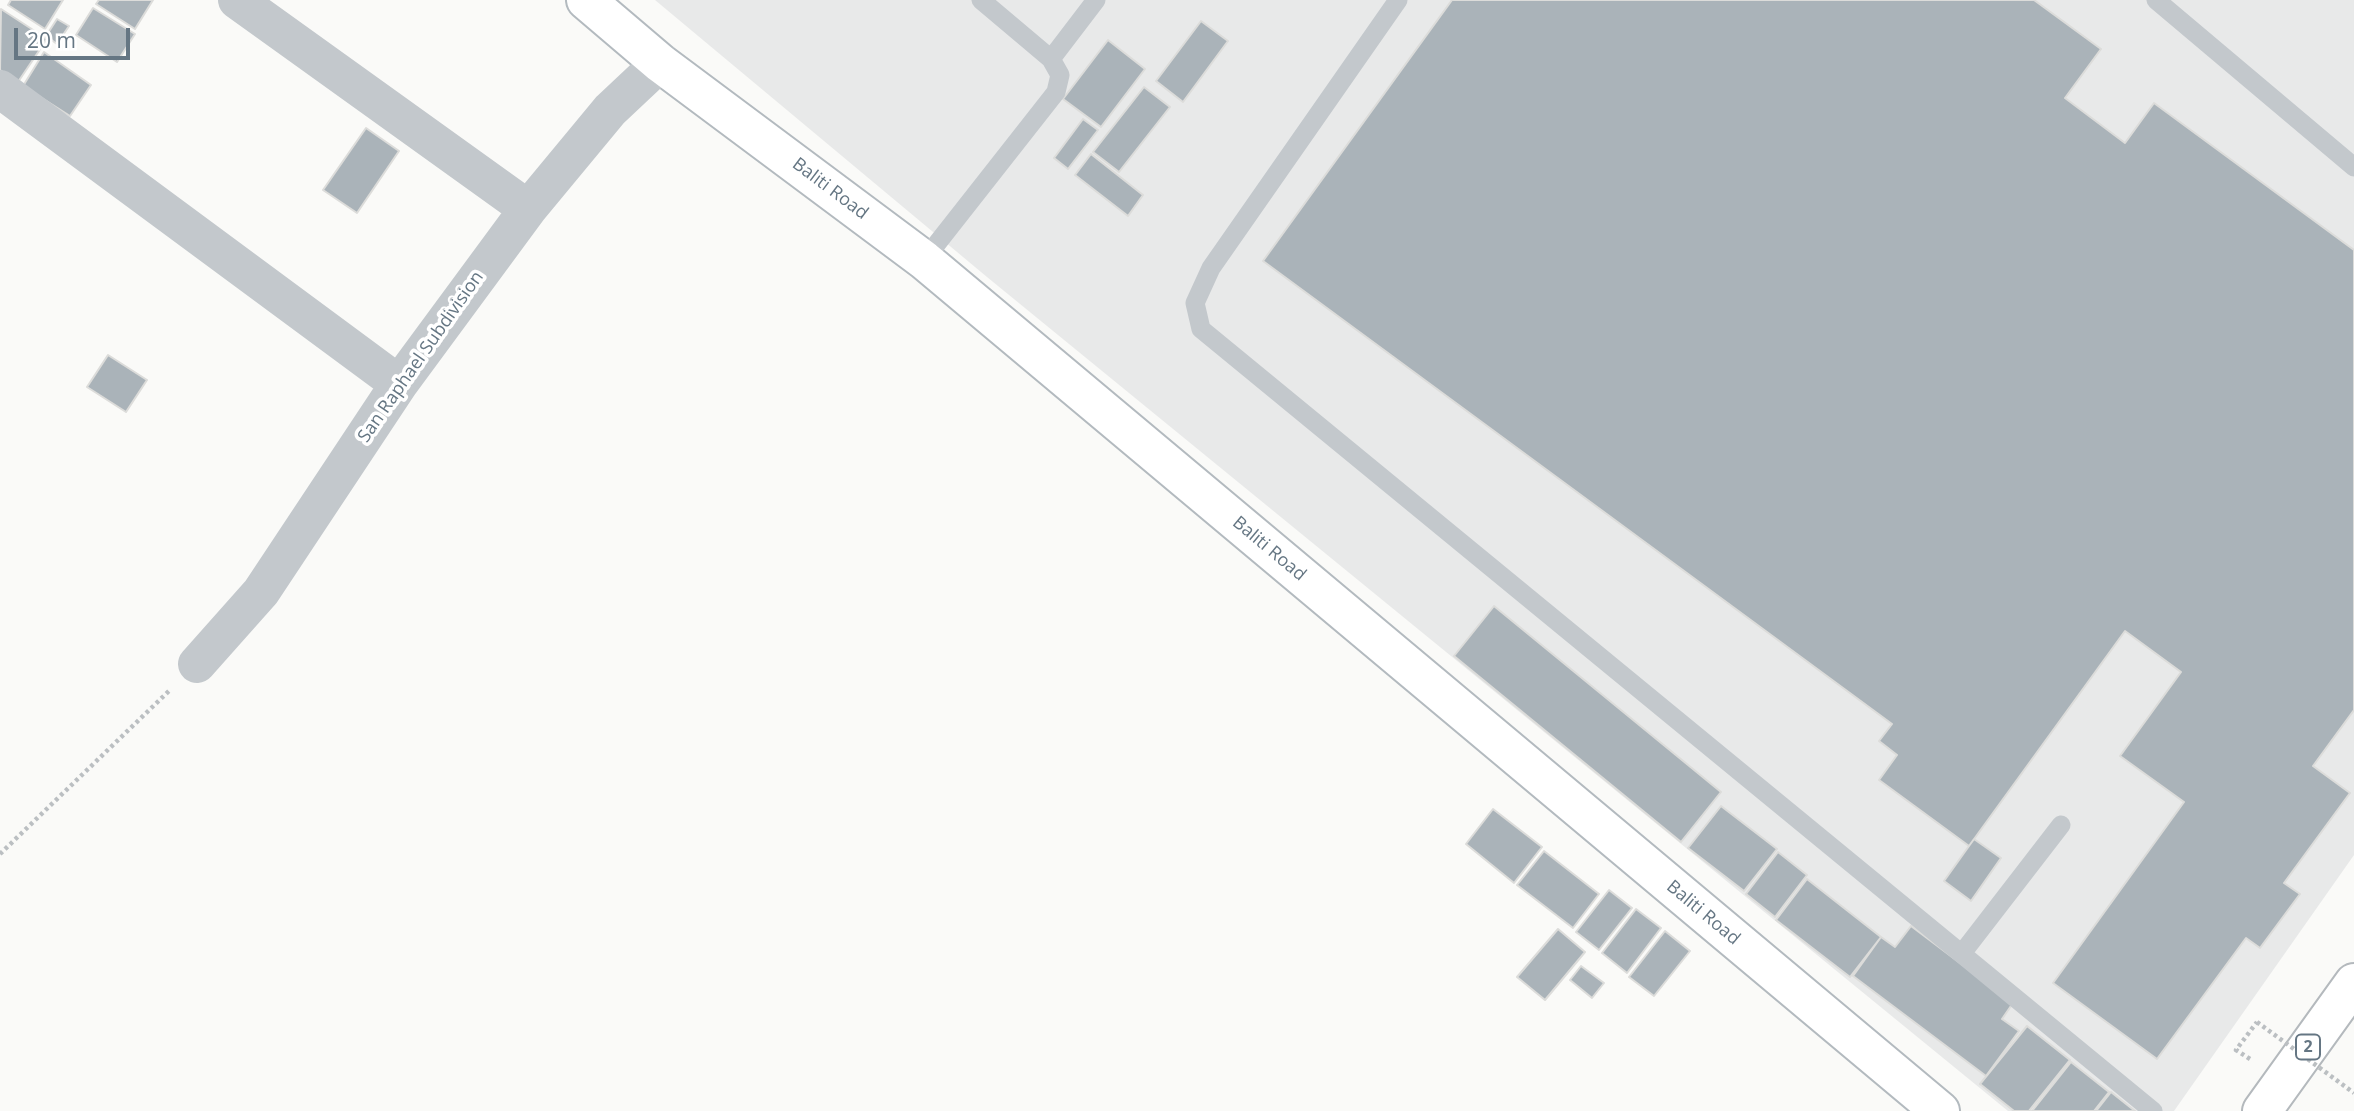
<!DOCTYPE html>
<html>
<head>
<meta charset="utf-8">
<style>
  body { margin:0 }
  #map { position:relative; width:2354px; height:1111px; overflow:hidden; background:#fafaf8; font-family:"Open Sans",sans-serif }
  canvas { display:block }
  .scale { position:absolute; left:14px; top:28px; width:116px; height:32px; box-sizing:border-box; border:4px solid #657683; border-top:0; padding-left:9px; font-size:21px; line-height:24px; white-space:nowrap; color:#657683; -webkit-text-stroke:5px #fff; paint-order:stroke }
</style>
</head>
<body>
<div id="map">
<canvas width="2354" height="1111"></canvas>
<div class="scale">20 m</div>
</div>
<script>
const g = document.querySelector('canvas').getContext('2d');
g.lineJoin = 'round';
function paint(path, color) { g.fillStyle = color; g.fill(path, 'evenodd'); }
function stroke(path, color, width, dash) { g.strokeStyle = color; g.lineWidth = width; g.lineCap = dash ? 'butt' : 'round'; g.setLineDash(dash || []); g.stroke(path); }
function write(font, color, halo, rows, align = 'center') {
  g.font = font + ' "Open Sans",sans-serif'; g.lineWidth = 7; g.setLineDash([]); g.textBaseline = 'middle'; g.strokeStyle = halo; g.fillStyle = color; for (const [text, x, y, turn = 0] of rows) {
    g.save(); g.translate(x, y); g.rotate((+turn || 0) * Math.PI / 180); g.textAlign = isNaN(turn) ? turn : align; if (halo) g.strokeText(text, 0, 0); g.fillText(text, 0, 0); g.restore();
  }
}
paint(new Path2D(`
  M 655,0 L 2354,0 L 2354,855 L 2174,1111 L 2008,1111 L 987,277 Z`), '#e8e9e9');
const building = new Path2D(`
  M 11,0 L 63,0 L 45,29 L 8,5 Z
  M 99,0 L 153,0 L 135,29 L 96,4 Z
  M 1452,0 L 2034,0 L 2101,49 L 2065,98 L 2125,143 L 2154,103 L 2354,250 L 2354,710 L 2313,766 L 2350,793 L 2284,883 L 2300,894 L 2260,948 L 2246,938 L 2157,1059 L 2053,983 L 2184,802 L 2120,756 L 2181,672 L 2125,631 L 1969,846 L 1879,780 L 1897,755 L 1879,741 L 1892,724 L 1263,261 Z
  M 93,8 L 135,34 L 117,62 L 76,35 Z
  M 1,9 L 47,39 L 18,82 L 0,70 Z
  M 57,19 L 69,26 L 57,44 L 46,36 Z
  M 1201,21 L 1228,41 L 1183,102 L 1156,81 Z
  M 1108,40 L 1145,69 L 1101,127 L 1063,99 Z
  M 44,52 L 91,85 L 70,116 L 23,86 Z
  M 1144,87 L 1170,107 L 1119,172 L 1093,152 Z
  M 1083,119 L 1098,130 L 1068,169 L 1054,158 Z
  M 366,128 L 399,151 L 357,213 L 323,190 Z
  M 1091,154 L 1143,195 L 1128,216 L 1075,175 Z
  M 108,355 L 147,380 L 126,412 L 87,387 Z
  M 1494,606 L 1721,792 L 1681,842 L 1454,656 Z
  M 1721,806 L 1777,849 L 1744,891 L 1688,848 Z
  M 1493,809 L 1542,847 L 1514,883 L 1466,844 Z
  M 1974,839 L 2001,858 L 1971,901 L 1944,881 Z
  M 1544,851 L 1599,894 L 1573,928 L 1517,885 Z
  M 1778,852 L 1807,875 L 1775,917 L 1746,894 Z
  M 1807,879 L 1881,937 L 1850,977 L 1776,920 Z
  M 1609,890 L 1632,908 L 1599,950 L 1576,932 Z
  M 1636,909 L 1661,928 L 1627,973 L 1602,953 Z
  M 1911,926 L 2013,1003 L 2002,1019 L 2019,1031 L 1986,1076 L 1853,976 L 1881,937 L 1895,947 Z
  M 1558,929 L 1585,952 L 1545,1000 L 1517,977 Z
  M 1665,931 L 1690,951 L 1654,996 L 1629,977 Z
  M 1581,966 L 1604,983 L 1592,998 L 1570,980 Z
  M 2027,1026 L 2070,1060 L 2029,1111 L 2014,1111 L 1980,1084 Z
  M 2071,1062 L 2109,1092 L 2094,1111 L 2032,1111 Z
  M 2111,1092 L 2135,1111 L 2096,1111 Z`);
paint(building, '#aab3b9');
stroke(building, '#dcdcda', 2);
const secondary = new Path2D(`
  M 586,0 L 660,63 L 924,260 L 1940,1111`);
const trunk = new Path2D(`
  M 2262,1111 L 2354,983`);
stroke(secondary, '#b3babf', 42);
stroke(trunk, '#b4b9bd', 42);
stroke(new Path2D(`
  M 0,854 L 171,689
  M 2250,1059 L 2236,1050 L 2257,1022`), '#bbbfc2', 4.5, [3.5, 3.5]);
stroke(new Path2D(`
  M 1398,0 L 1211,268 L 1195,303 L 1201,329 L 2153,1111
  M 2156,0 L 2354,167
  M 1051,59 L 1096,0
  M 924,260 L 1056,92 L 1060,75 L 1051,59 L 981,0
  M 1963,952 L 2061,825`), '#c3c8cc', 19);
stroke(new Path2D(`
  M 237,0 L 528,209
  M 0,89 L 399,384
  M 197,664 L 261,592 L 399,384 L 528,209 L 610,110 L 660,63`), '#c3c8cc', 38);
stroke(secondary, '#fff', 38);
stroke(trunk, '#fff', 38);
stroke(new Path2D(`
  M 2257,1022 L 2354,1093`), '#bbbfc2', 4.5, [3.5, 3.5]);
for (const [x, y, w] of [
  [2308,1047,24]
]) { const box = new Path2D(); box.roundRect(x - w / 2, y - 12.5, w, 25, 5); g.fillStyle = '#fff'; g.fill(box); stroke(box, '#657683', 2); }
write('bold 16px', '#657683', null, [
  ["2",2308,1047]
]);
write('18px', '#657683', '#fff', [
  ["Baliti Road",830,189,37],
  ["San Raphael Subdivision",421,357,-55],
  ["Baliti Road",1269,549,40],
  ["Baliti Road",1703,913,40]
]);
</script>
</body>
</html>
